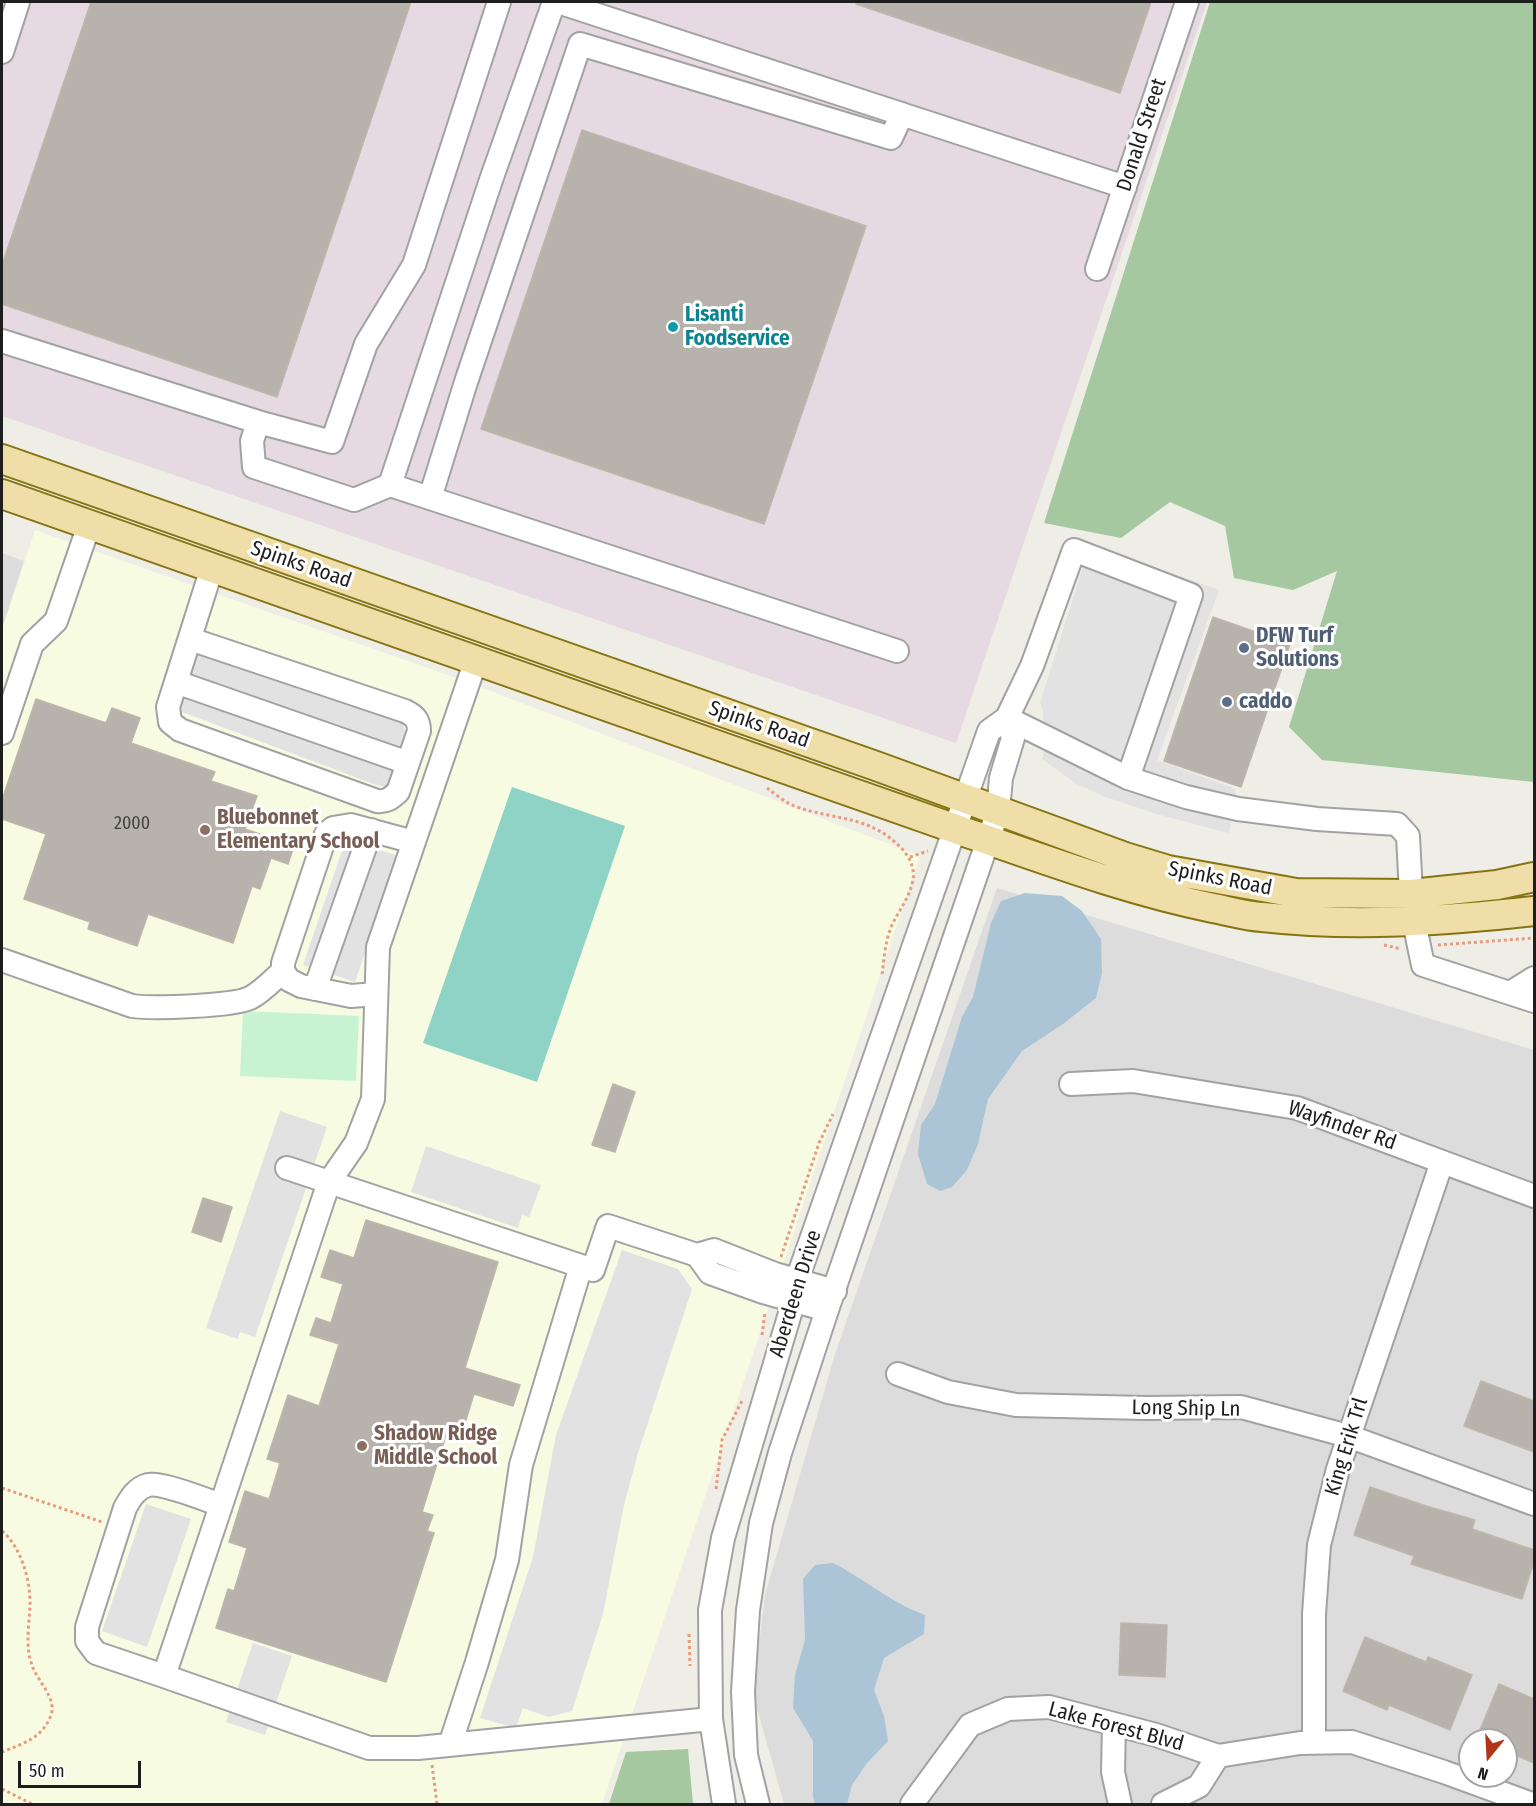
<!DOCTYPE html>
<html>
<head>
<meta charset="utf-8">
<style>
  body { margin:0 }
  #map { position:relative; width:1536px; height:1806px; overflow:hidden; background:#eeede6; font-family:"Fira Sans Condensed",sans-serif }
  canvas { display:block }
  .frame { position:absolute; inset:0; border:3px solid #1e1e1e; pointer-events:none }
  .north { position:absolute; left:1458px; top:1728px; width:60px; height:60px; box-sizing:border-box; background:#fff; border:2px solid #a5a5a5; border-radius:50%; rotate:198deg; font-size:16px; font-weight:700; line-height:24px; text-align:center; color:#1e1e1e }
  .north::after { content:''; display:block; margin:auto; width:21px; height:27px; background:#b43419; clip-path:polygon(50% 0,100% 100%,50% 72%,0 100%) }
  .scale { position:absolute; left:18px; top:1761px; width:123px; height:27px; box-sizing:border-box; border:3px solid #1e1e1e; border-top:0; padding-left:8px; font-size:18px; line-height:21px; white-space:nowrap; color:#1e1e1e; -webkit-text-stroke:4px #fff; paint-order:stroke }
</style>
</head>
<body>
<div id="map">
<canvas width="1536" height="1806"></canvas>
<div class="frame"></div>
<div class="north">N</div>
<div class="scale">50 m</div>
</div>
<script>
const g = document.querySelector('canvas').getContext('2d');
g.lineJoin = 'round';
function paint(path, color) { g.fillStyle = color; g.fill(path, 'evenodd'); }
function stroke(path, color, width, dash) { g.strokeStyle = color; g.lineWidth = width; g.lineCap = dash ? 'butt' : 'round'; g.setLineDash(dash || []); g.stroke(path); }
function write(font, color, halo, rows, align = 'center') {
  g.font = font + ' "Fira Sans Condensed",sans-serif'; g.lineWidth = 6; g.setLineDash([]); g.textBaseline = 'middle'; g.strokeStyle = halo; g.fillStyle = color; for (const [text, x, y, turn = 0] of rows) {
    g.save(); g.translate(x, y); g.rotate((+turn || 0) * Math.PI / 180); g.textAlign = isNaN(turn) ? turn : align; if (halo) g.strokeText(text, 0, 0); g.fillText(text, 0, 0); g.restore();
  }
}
paint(new Path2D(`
  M 2,553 L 24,561 L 2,629 Z
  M 997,888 L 1534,1050 L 1534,1804 L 784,1804 L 753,1694 L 765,1595 L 835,1354 ZM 1470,1740 L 1506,1740 L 1506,1776 L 1470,1776 Z`), '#dcdcdc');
paint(new Path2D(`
  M 2,2 L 1207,2 L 956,743 L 2,416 Z`), '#e6d9e1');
paint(new Path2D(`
  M 35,530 L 462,680 L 920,856 L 602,1804 L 2,1804 L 2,629 Z`), '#f7fbe2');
paint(new Path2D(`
  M 1210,2 L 1534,2 L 1534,782 L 1322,760 L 1289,727 L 1337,571 L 1293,590 L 1234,578 L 1225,526 L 1170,502 L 1121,538 L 1044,523 Z
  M 688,1749 L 693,1804 L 609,1804 L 626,1752 Z`), '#a5c8a0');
paint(new Path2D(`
  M 243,1011 L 359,1016 L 356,1081 L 240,1076 Z`), '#c8f3d3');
paint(new Path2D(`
  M 512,787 L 625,826 L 537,1082 L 423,1043 Z`), '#8ed3c5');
paint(new Path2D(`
  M 1090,544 L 1219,590 L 1157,760 L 1236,789 L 1229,833 L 1160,815 L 1103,796 L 1077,784 L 1042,759 L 1045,750 L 1043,711 L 1040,703 Z
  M 200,652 L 401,721 L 405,729 L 405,739 L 392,780 L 386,787 L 376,785 L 182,712 L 177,709 L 191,660 Z
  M 346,839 L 398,856 L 355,982 L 303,965 Z
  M 280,1111 L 327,1127 L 255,1337 L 240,1332 L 238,1339 L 206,1328 Z
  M 426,1146 L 541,1185 L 529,1217 L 522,1215 L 518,1228 L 411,1192 Z
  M 622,1250 L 678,1269 L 692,1289 L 638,1453 L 624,1505 L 603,1614 L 572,1711 L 548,1717 L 523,1708 L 516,1728 L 480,1718 L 533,1557 L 556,1435 Z
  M 146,1504 L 191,1519 L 147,1647 L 102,1631 Z
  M 253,1643 L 292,1656 L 265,1735 L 226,1722 Z`), '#e2e2e2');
paint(new Path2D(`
  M 1025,893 L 1062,896 L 1082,911 L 1101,939 L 1102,973 L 1096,998 L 1063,1024 L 1022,1051 L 988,1099 L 978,1144 L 967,1170 L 952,1187 L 940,1191 L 927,1184 L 918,1154 L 921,1125 L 935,1104 L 962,1017 L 973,997 L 991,923 L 1001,901 Z
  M 833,1563 C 865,1579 891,1603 925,1615 L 924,1634 L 884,1658 L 874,1690 L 884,1716 L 888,1741 L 867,1763 L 852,1785 L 847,1804 L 815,1804 L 813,1797 L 813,1741 L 793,1708 L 795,1675 L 805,1640 L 803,1579 L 815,1565 Z`), '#acc5d6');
const building = new Path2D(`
  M 91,2 L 411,2 L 277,397 L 2,304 L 2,265 Z
  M 856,2 L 1151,2 L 1120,93 L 856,4 Z
  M 582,130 L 866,226 L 764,524 L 481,429 Z
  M 1213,617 L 1290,644 L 1241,787 L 1164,761 Z
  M 36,699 L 106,723 L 112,708 L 140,718 L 131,743 L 215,772 L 211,781 L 257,796 L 245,829 L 294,846 L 288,864 L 271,858 L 260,889 L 252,886 L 233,943 L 148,914 L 137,946 L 88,929 L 90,922 L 24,899 L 46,834 L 2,819 L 2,800 Z
  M 613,1084 L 635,1092 L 615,1152 L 592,1145 Z
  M 203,1198 L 232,1207 L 221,1242 L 192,1232 Z
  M 366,1220 L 498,1262 L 465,1368 L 520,1385 L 513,1406 L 474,1394 L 461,1436 L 447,1432 L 422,1512 L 433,1515 L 427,1531 L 434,1533 L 386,1682 L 216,1628 L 228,1589 L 234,1591 L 247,1548 L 229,1542 L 245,1491 L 269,1499 L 280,1463 L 267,1459 L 288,1395 L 319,1406 L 339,1344 L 310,1335 L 316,1318 L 331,1323 L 343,1284 L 321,1277 L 330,1250 L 354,1258 Z
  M 1481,1381 L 1534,1401 L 1534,1452 L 1464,1426 Z
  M 1370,1487 L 1426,1506 L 1475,1520 L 1472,1529 L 1534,1550 L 1534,1561 L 1522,1599 L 1411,1564 L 1414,1556 L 1354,1535 Z
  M 1121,1623 L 1167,1625 L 1165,1677 L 1119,1675 Z
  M 1365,1637 L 1426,1662 L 1428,1657 L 1472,1675 L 1450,1730 L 1389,1705 L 1387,1710 L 1343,1691 Z
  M 1499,1684 L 1534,1699 L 1534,1763 L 1506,1751 L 1506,1740 L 1476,1740 Z`);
paint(building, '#b7b3ac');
stroke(building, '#beb6aa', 1.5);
const minor = new Path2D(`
  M 554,2 L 491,180 L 390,485 L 897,651
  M 558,2 L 1125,187
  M 2,52 L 18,2
  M 1097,269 L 1187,2
  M 2,341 L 258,422
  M 390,485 L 354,500 L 254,467 L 252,441 L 258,422 L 332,442 L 366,344 L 414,265 L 499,2
  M 430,498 L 466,382 L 580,44 L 891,138 L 902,114
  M 190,639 L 405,711 C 415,716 419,720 419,731 L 398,792 C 391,798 387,802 377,801 L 180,730 L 170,722 L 168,707 L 212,568
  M 476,660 L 378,947 L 373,1099 L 356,1143 L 329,1182 L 164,1676 L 369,1748 L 418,1748 L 711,1719
  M 176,682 L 408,763
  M 1007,718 L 1128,778 L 1186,797 L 1238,809 L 1317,819 L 1397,824 L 1408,836 L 1411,894
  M 2,733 L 32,644 L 56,621 L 89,525
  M 1414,922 L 1423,965 L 1534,1001
  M 2,960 L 132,1006 C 153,1009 233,1006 250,998 C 262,992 273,980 283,971
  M 315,989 L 371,830
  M 1510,993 L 1534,978
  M 376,994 L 351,996 L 301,986 L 289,980 L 283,971 L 283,963 L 326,834 L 333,828 L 351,825 L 414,842
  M 1071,1084 L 1133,1081 L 1297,1108 L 1534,1196
  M 287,1168 L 593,1270 L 608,1226 L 697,1255 L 710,1273 L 763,1292 L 827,1310
  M 697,1255 L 714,1250 L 775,1274 L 835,1291
  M 898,1374 L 948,1392 L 1016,1405 L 1146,1408 L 1241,1407 L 1348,1436 L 1534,1504
  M 164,1676 L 96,1653 L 87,1641 L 87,1627 L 125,1508 C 130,1499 136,1488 148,1485 C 162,1482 206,1500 221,1505
  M 1114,1725 L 1113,1772 L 1120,1804
  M 1314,1742 L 1314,1614 L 1319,1545 L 1338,1469 L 1442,1162
  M 450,1745 L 477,1662 L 507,1560 L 521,1465 L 581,1266
  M 724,1804 L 711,1719 L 710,1610 L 723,1538 L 794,1300 L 797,1280 L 989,731 L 1007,718 L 1032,666 L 1074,550 L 1191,595 L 1128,778
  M 758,1804 L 746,1755 L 743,1692 L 748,1610 L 761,1523 L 780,1453 L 827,1310 L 998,811 L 1001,778 L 1013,738 L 1007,718
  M 912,1804 L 970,1725 L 1008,1709 L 1049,1707 L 1156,1735 L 1218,1756 L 1300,1743 L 1352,1742 L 1444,1772 L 1532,1804
  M 1163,1804 L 1199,1786 L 1218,1756`);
const major = new Path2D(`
  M 2,459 L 876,766 L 1125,857 L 1168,870 L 1296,893 L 1411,894 L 1497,885 L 1534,877
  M 2,494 L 956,829 C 1041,858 1125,890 1213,908 C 1229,911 1246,916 1262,917 C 1353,927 1444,921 1534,911`);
stroke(minor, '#a2a2a2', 26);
stroke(major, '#867413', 32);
stroke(new Path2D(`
  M 767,788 C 775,794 785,802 794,806 C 835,821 870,814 903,850 C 910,858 915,869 913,880 C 910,897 899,910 892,925 C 885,941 884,959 882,975
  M 910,857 L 928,851
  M 1384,945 L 1401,949
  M 1438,945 L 1534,938
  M 781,1257 L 819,1143 L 833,1114
  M 762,1335 L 765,1312
  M 2,1488 L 102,1522
  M 716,1489 L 722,1440 L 742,1401
  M 2,1531 C 21,1547 31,1581 30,1606 C 29,1626 25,1646 32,1665 C 37,1681 57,1698 51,1715 C 43,1738 22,1744 2,1752
  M 689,1634 L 690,1666
  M 432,1765 L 437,1804
  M 2,1789 L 32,1804`), '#e89b7d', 3, [3, 3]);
stroke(minor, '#fff', 22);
stroke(major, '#f0dea9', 28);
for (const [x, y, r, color] of [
  [673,327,6,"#0f9aa8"],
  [1244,648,6,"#5c6f8a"],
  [1227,702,6,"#5c6f8a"],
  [205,830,6,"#8d6e63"],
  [362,1446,6,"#8d6e63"]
]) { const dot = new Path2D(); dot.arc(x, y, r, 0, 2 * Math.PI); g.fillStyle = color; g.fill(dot); stroke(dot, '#fff', 2); }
write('18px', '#444342', null, [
  ["2000",132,824]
]);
write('21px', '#1e1e1e', '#fff', [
  ["Donald Street",1142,135,-72],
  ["Spinks Road",301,565,19],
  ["Spinks Road",759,725,19],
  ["Spinks Road",1220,879,11],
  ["Wayfinder Rd",1342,1126,19],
  ["Aberdeen Drive",796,1294,-73],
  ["Long Ship Ln",1186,1409,1],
  ["King Erik Trl",1347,1447,-73],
  ["Lake Forest Blvd",1116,1727,15]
]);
write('bold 21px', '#0d838f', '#fff', [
  ["Lisanti",685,315],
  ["Foodservice",685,339]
], 'left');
write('bold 21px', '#4e5e75', '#fff', [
  ["DFW Turf",1256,636],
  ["Solutions",1256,660],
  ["caddo",1239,702]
], 'left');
write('bold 21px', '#785e54', '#fff', [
  ["Bluebonnet",217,818],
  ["Elementary School",217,842],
  ["Shadow Ridge",374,1434],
  ["Middle School",374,1458]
], 'left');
</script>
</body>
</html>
